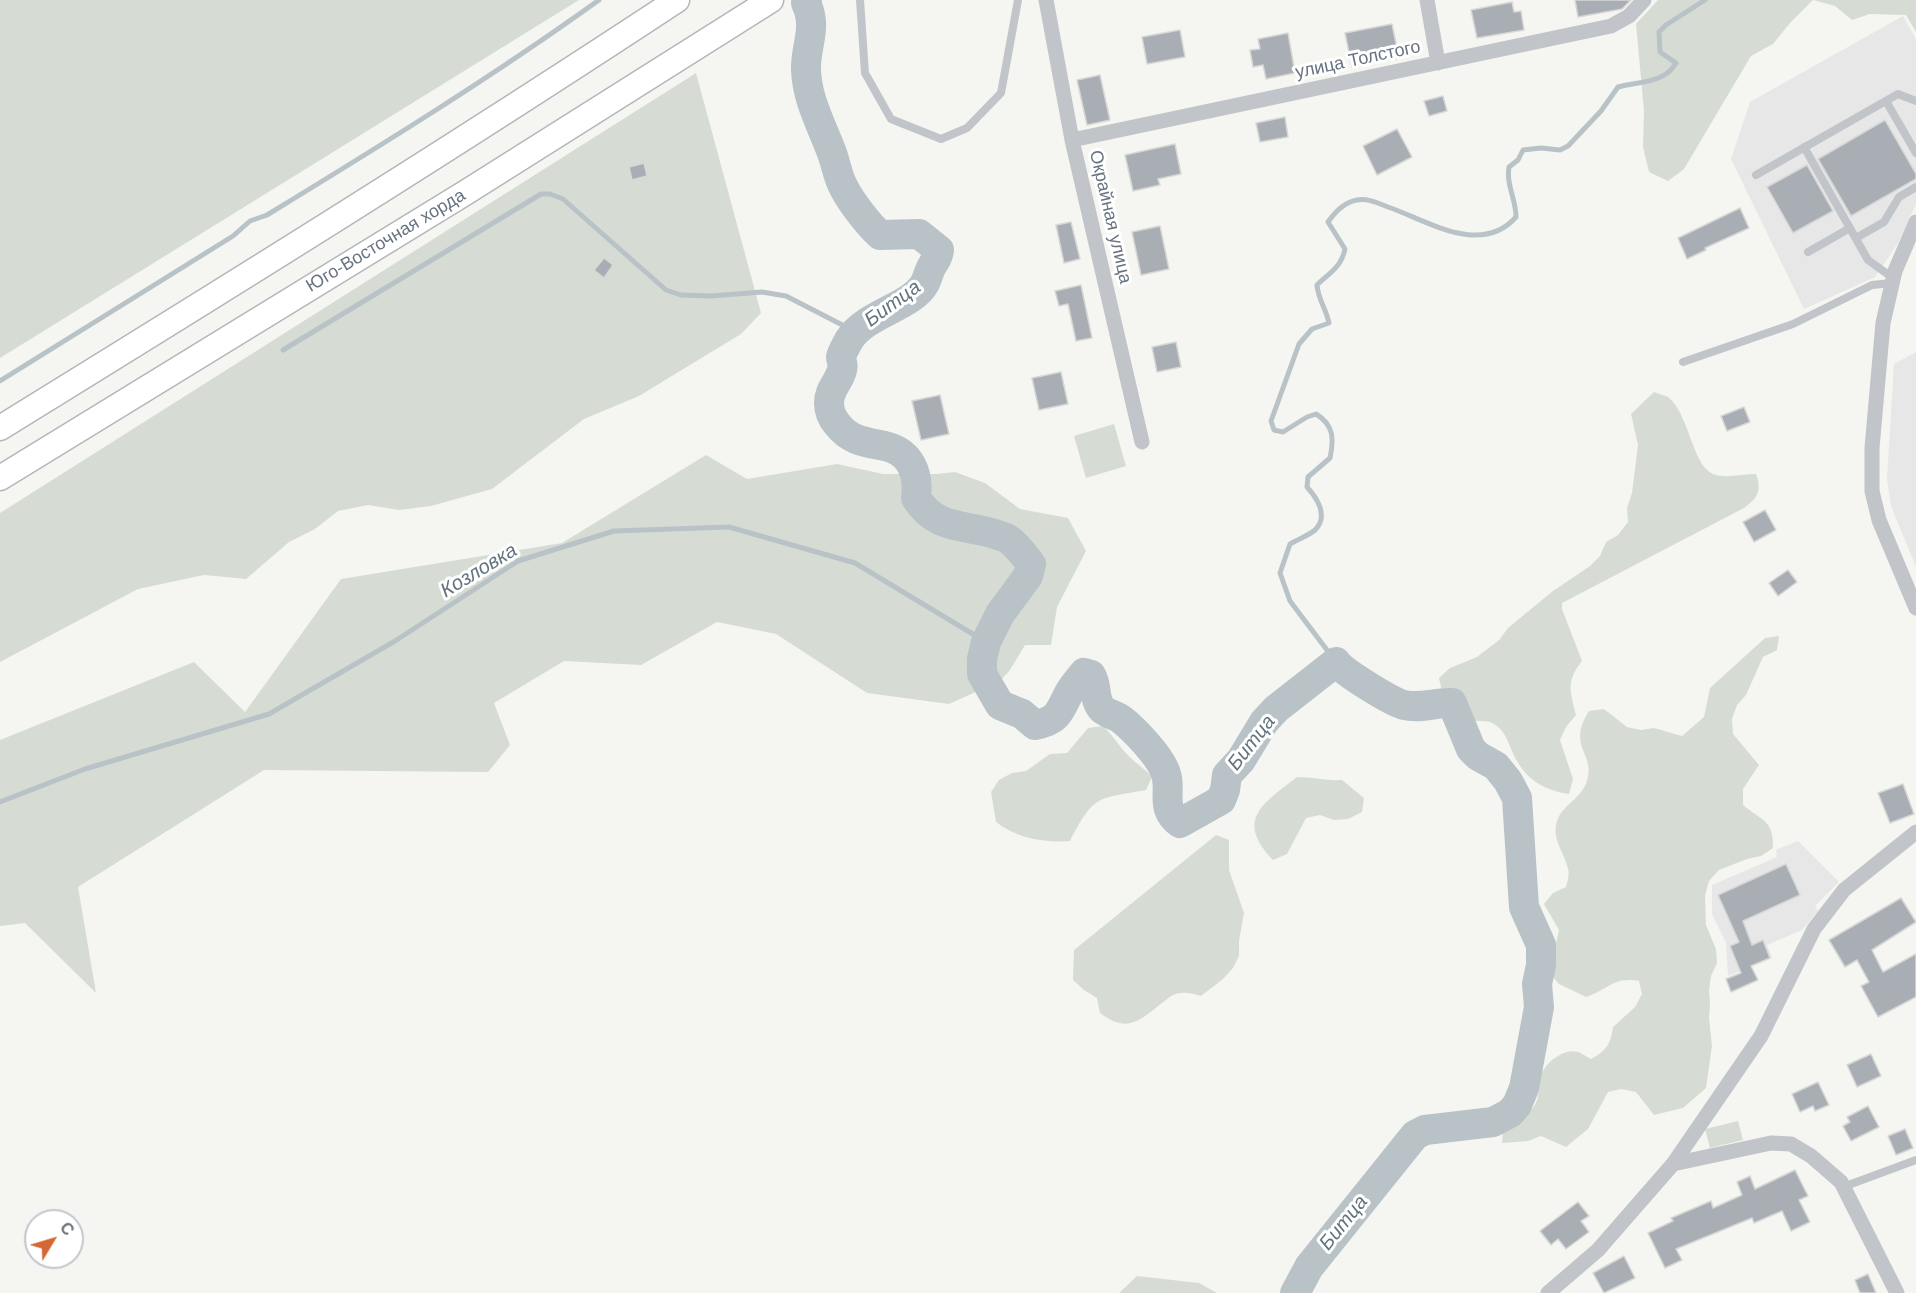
<!DOCTYPE html>
<html>
<head>
<meta charset="utf-8">
<style>
  body { margin:0 }
  #map { position:relative; width:1916px; height:1293px; overflow:hidden; background:#f5f6f2; font-family:Helvetica,sans-serif }
  canvas { display:block }
  .north { position:absolute; left:24px; top:1209px; width:60px; height:60px; box-sizing:border-box; background:#fff; border:2px solid #c2c7cd; border-radius:50%; rotate:52deg; font-size:16px; font-weight:700; line-height:24px; text-align:center; color:#677381 }
  .north::after { content:''; display:block; margin:auto; width:21px; height:27px; background:#d46834; clip-path:polygon(50% 0,100% 100%,50% 72%,0 100%) }
</style>
</head>
<body>
<div id="map">
<canvas width="1916" height="1293"></canvas>
<div class="north">С</div>
</div>
<script>
const g = document.querySelector('canvas').getContext('2d');
g.lineJoin = 'round';
function paint(path, color) { g.fillStyle = color; g.fill(path, 'evenodd'); }
function stroke(path, color, width, dash) { g.strokeStyle = color; g.lineWidth = width; g.lineCap = dash ? 'butt' : 'round'; g.setLineDash(dash || []); g.stroke(path); }
function write(font, color, halo, rows, align = 'center') {
  g.font = font + ' Helvetica,sans-serif'; g.lineWidth = 6; g.setLineDash([]); g.textBaseline = 'middle'; g.strokeStyle = halo; g.fillStyle = color; for (const [text, x, y, turn = 0] of rows) {
    g.save(); g.translate(x, y); g.rotate((+turn || 0) * Math.PI / 180); g.textAlign = isNaN(turn) ? turn : align; if (halo) g.strokeText(text, 0, 0); g.fillText(text, 0, 0); g.restore();
  }
}
paint(new Path2D(`
  M 1903,16 L 1916,39 L 1916,204 L 1898,243 L 1875,277 L 1804,309 L 1731,159 L 1750,102 Z
  M 1916,352 L 1916,567 L 1891,506 L 1887,479 L 1894,364 Z
  M 1798,841 L 1839,882 L 1815,906 L 1818,911 L 1802,930 L 1767,945 L 1772,958 L 1728,976 L 1726,943 L 1712,914 L 1712,885 L 1777,857 L 1776,850 Z`), '#e6e7e6');
paint(new Path2D(`
  M 0,0 L 579,0 L 0,358 Z
  M 1658,0 L 1916,0 L 1916,32 L 1906,15 L 1870,14 L 1852,20 L 1835,6 L 1813,0 L 1790,23 L 1773,44 L 1751,56 L 1684,169 L 1668,181 L 1649,172 L 1643,147 L 1644,111 L 1636,24 Z
  M 696,73 L 761,313 L 741,334 L 639,396 L 584,419 L 492,489 L 431,506 L 399,510 L 368,505 L 338,511 L 315,529 L 289,542 L 246,579 L 204,575 L 138,589 L 0,662 L 0,513 Z
  M 1654,392 C 1658,394 1664,395 1668,397 C 1689,413 1692,465 1713,474 C 1726,479 1742,474 1756,474 C 1762,490 1758,498 1744,508 L 1562,603 L 1562,609 L 1582,661 C 1566,681 1570,691 1576,715 L 1566,727 L 1560,740 L 1573,779 L 1569,794 C 1541,790 1523,777 1512,751 C 1507,739 1503,727 1490,722 C 1486,721 1480,721 1476,721 C 1466,706 1459,698 1442,692 L 1439,678 L 1450,668 L 1477,657 L 1499,640 L 1508,628 L 1553,591 L 1590,566 L 1600,556 L 1606,542 L 1618,535 L 1628,522 L 1627,508 L 1632,493 L 1638,445 L 1631,414 Z
  M 1114,424 L 1126,466 L 1086,478 L 1074,436 Z
  M 706,455 L 747,479 L 837,464 L 883,474 L 937,474 L 955,472 L 985,483 L 1020,509 L 1068,518 L 1086,551 L 1057,607 L 1051,645 L 1025,645 L 1010,670 L 1000,681 L 949,704 L 867,693 L 776,634 L 717,622 L 641,665 L 564,661 L 494,703 L 510,745 L 488,772 L 264,770 L 78,887 L 96,993 L 25,923 L 0,926 L 0,740 L 194,662 L 245,712 L 341,579 L 562,543 Z
  M 1779,636 L 1777,650 L 1763,657 L 1746,695 L 1737,705 L 1732,719 L 1733,734 L 1759,765 L 1743,789 L 1743,805 C 1762,821 1774,820 1773,848 L 1761,856 L 1747,859 L 1719,870 L 1709,881 L 1705,896 L 1706,925 L 1716,949 L 1717,963 L 1711,976 L 1709,990 L 1710,1004 L 1709,1018 L 1712,1046 L 1706,1088 L 1683,1108 L 1654,1115 L 1636,1092 L 1621,1089 L 1608,1092 L 1588,1129 L 1566,1147 L 1541,1136 L 1528,1141 L 1502,1143 L 1503,1128 C 1516,1123 1529,1116 1536,1103 C 1540,1094 1538,1084 1541,1075 C 1546,1062 1564,1048 1578,1052 C 1582,1053 1587,1057 1591,1059 C 1606,1051 1611,1044 1613,1027 L 1635,1007 L 1642,994 L 1639,981 C 1613,976 1608,990 1586,997 L 1559,984 L 1549,973 L 1559,930 L 1544,904 L 1553,893 L 1566,887 C 1567,882 1570,875 1568,869 C 1565,854 1553,841 1556,825 C 1559,806 1581,800 1587,781 C 1596,753 1566,747 1589,711 L 1604,709 L 1627,727 L 1641,730 L 1654,728 L 1682,736 L 1704,717 L 1710,688 L 1765,638 Z
  M 1103,726 C 1114,736 1122,751 1133,760 C 1140,766 1146,770 1152,777 L 1146,790 C 1096,799 1094,795 1070,841 C 1044,843 1016,838 996,822 L 991,792 L 999,780 L 1012,773 L 1026,771 L 1050,754 L 1067,753 L 1088,728 Z
  M 1297,777 C 1313,777 1327,781 1342,780 L 1364,798 L 1362,812 L 1348,819 L 1334,820 L 1320,815 L 1306,818 L 1287,854 L 1273,860 C 1234,819 1264,803 1297,777 Z
  M 1216,835 L 1229,840 L 1229,870 L 1244,913 L 1239,941 L 1239,956 L 1233,968 L 1223,979 L 1201,996 C 1191,993 1182,991 1173,995 C 1169,997 1165,1001 1162,1003 C 1138,1022 1127,1033 1100,1013 L 1097,998 L 1084,990 L 1073,980 L 1074,950 Z
  M 1738,1121 L 1743,1140 L 1710,1148 L 1705,1129 Z
  M 1137,1276 L 1199,1283 L 1217,1293 L 1119,1293 Z`), '#d6dcd4');
stroke(new Path2D(`
  M 283,350 L 541,194 L 550,194 L 563,199 L 666,290 L 681,295 L 711,296 L 762,292 L 786,296 L 856,332
  M 0,381 L 233,236 L 250,221 L 267,215 C 380,146 492,77 599,0
  M 1336,662 L 1290,601 L 1280,573 L 1290,544 C 1298,539 1308,536 1315,530 C 1329,516 1317,498 1307,487 L 1308,477 L 1330,458 C 1334,439 1334,425 1316,414 L 1307,417 L 1283,432 L 1274,430 L 1271,421 L 1299,344 L 1312,329 L 1329,323 C 1326,309 1318,299 1317,285 C 1329,273 1341,268 1345,249 L 1328,222 C 1335,212 1345,202 1357,200 C 1367,198 1378,203 1388,207 C 1426,220 1481,257 1516,217 C 1516,199 1506,185 1509,167 L 1518,160 L 1523,150 L 1541,148 L 1560,150 L 1568,146 L 1601,111 L 1618,87 C 1639,81 1664,84 1676,63 L 1660,52 L 1659,32 L 1666,25 L 1705,0
  M 0,802 L 85,769 L 269,714 L 395,641 L 518,561 L 614,531 L 729,527 L 855,563 L 986,642`), '#b9c3c7', 5);
stroke(new Path2D(`
  M 807,0 L 806,3 C 818,28 805,46 806,70 C 807,100 822,126 832,153 C 836,164 838,178 844,188 C 851,202 868,224 880,235 L 919,234 L 939,250 C 938,260 933,262 930,270 C 928,275 927,279 925,283 C 912,307 866,313 849,340 C 847,344 842,352 841,357 C 841,361 844,365 842,370 C 839,382 829,389 829,403 C 829,411 832,418 837,424 C 850,441 865,442 885,446 C 911,452 919,474 916,498 C 936,530 963,524 995,534 C 999,536 1005,537 1008,539 C 1017,545 1024,555 1031,564 L 1028,576 L 1000,614 L 986,642 L 982,659 L 982,674 L 1000,705 L 1022,714 L 1035,725 C 1059,720 1059,712 1069,693 C 1073,686 1079,679 1084,673 L 1091,675 C 1098,686 1093,699 1102,709 C 1107,714 1116,715 1122,720 C 1135,730 1158,755 1164,769 C 1174,788 1158,808 1180,823 L 1221,800 L 1225,790 L 1227,775 L 1241,760 L 1264,722 L 1276,709 L 1336,662 C 1343,672 1392,702 1404,705 C 1421,709 1436,702 1452,703 L 1471,749 L 1478,756 L 1496,766 L 1508,781 L 1517,798 L 1524,907 L 1541,945 L 1541,965 L 1537,984 L 1539,1007 L 1524,1088 L 1517,1105 L 1510,1113 L 1493,1122 L 1425,1130 L 1415,1135 L 1309,1267 L 1295,1293`), '#b9c3c7', 30);
const building = new Path2D(`
  M 1575,0 L 1631,0 L 1622,9 L 1578,17 Z
  M 1512,2 L 1514,12 L 1521,11 L 1524,30 L 1477,38 L 1471,10 Z
  M 1392,24 L 1399,58 L 1352,67 L 1345,33 Z
  M 1180,30 L 1185,57 L 1147,64 L 1142,37 Z
  M 1288,33 L 1295,73 L 1266,79 L 1263,65 L 1253,67 L 1250,50 L 1260,49 L 1258,39 Z
  M 1100,75 L 1110,120 L 1087,125 L 1077,80 Z
  M 1443,96 L 1447,111 L 1429,116 L 1424,101 Z
  M 1285,117 L 1288,137 L 1260,142 L 1256,123 Z
  M 1885,120 L 1916,174 L 1916,179 L 1851,216 L 1818,159 Z
  M 1397,129 L 1412,157 L 1377,175 L 1363,146 Z
  M 1175,144 L 1181,174 L 1158,179 L 1160,185 L 1133,191 L 1125,155 Z
  M 644,163 L 647,176 L 632,180 L 629,167 Z
  M 1807,165 L 1833,211 L 1793,233 L 1767,187 Z
  M 1740,208 L 1749,228 L 1705,248 L 1706,250 L 1687,259 L 1678,238 Z
  M 1071,222 L 1080,259 L 1064,263 L 1056,225 Z
  M 1160,226 L 1169,269 L 1141,275 L 1132,232 Z
  M 604,258 L 613,265 L 604,278 L 594,270 Z
  M 1081,285 L 1092,338 L 1076,341 L 1068,304 L 1059,306 L 1055,291 Z
  M 1176,342 L 1181,367 L 1157,372 L 1152,347 Z
  M 1061,372 L 1068,404 L 1039,410 L 1032,378 Z
  M 940,395 L 949,434 L 921,440 L 912,401 Z
  M 1744,407 L 1750,422 L 1727,431 L 1721,416 Z
  M 1765,510 L 1776,530 L 1754,542 L 1743,522 Z
  M 1788,570 L 1797,582 L 1778,596 L 1769,583 Z
  M 1903,784 L 1914,814 L 1890,823 L 1878,793 Z
  M 1786,864 L 1800,895 L 1743,921 L 1752,945 L 1763,940 L 1770,958 L 1751,966 L 1758,980 L 1731,992 L 1726,979 L 1741,973 L 1730,946 L 1739,942 L 1718,895 Z
  M 1901,898 L 1916,922 L 1872,950 L 1883,972 L 1916,954 L 1916,997 L 1878,1017 L 1861,986 L 1869,982 L 1857,960 L 1845,967 L 1829,940 Z
  M 1871,1054 L 1881,1076 L 1857,1087 L 1847,1065 Z
  M 1818,1082 L 1829,1105 L 1815,1111 L 1813,1106 L 1800,1112 L 1792,1094 Z
  M 1868,1106 L 1879,1127 L 1851,1141 L 1843,1126 L 1850,1122 L 1847,1117 Z
  M 1905,1129 L 1913,1148 L 1896,1155 L 1888,1136 Z
  M 1795,1170 L 1808,1196 L 1799,1200 L 1810,1222 L 1791,1231 L 1782,1211 L 1754,1223 L 1752,1218 L 1676,1249 L 1682,1260 L 1665,1268 L 1648,1233 L 1673,1221 L 1671,1218 L 1711,1201 L 1713,1208 L 1742,1195 L 1737,1182 L 1750,1176 L 1755,1189 Z
  M 1578,1202 L 1589,1216 L 1581,1221 L 1589,1232 L 1566,1249 L 1558,1239 L 1551,1245 L 1540,1231 Z
  M 1624,1256 L 1635,1278 L 1604,1293 L 1593,1273 Z
  M 1868,1274 L 1876,1293 L 1860,1293 L 1855,1280 Z`);
paint(building, '#a8aeb4');
stroke(building, '#d7d7d5', 1.5);
const primary = new Path2D(`
  M 0,428 C 227,288 454,147 677,0
  M 0,478 L 465,193 L 771,0`);
stroke(primary, '#b3b6ba', 27);
stroke(new Path2D(`
  M 860,0 L 865,73 L 891,119 L 941,139 L 967,128 L 1001,93 L 1018,0
  M 1886,101 L 1916,153
  M 1804,147 L 1868,260 L 1893,278
  M 1756,175 L 1898,94 L 1916,101
  M 1856,238 L 1884,222 L 1899,197 L 1916,187
  M 1808,252 L 1850,228
  M 1683,362 L 1793,324 L 1872,285 L 1892,283
  M 1843,1187 L 1916,1160`), '#c1c4c8', 8);
stroke(new Path2D(`
  M 1046,0 L 1072,140 L 1142,442
  M 1427,0 L 1438,63
  M 1072,140 L 1611,26 L 1629,16 L 1644,0
  M 1916,222 L 1895,271 L 1883,323 L 1872,448 L 1872,491 L 1879,520 L 1916,608
  M 1673,1164 L 1771,1143 L 1791,1144 L 1811,1156 L 1841,1182 L 1897,1293
  M 1548,1293 L 1598,1250 L 1673,1164 L 1761,1036 L 1814,929 L 1844,890 L 1916,832`), '#c1c4c8', 15);
stroke(primary, '#fff', 24);
write('18px', '#677381', '#fff', [
  ["улица Толстого",1358,60,-12],
  ["Окрайная улица",1110,217,77],
  ["Юго-Восточная хорда",386,241,-31]
]);
write('italic 20px', '#63747e', '#fff', [
  ["Битца",893,304,-36],
  ["Козловка",479,571,-31],
  ["Битца",1252,743,-52],
  ["Битца",1344,1223,-51]
]);
</script>
</body>
</html>
